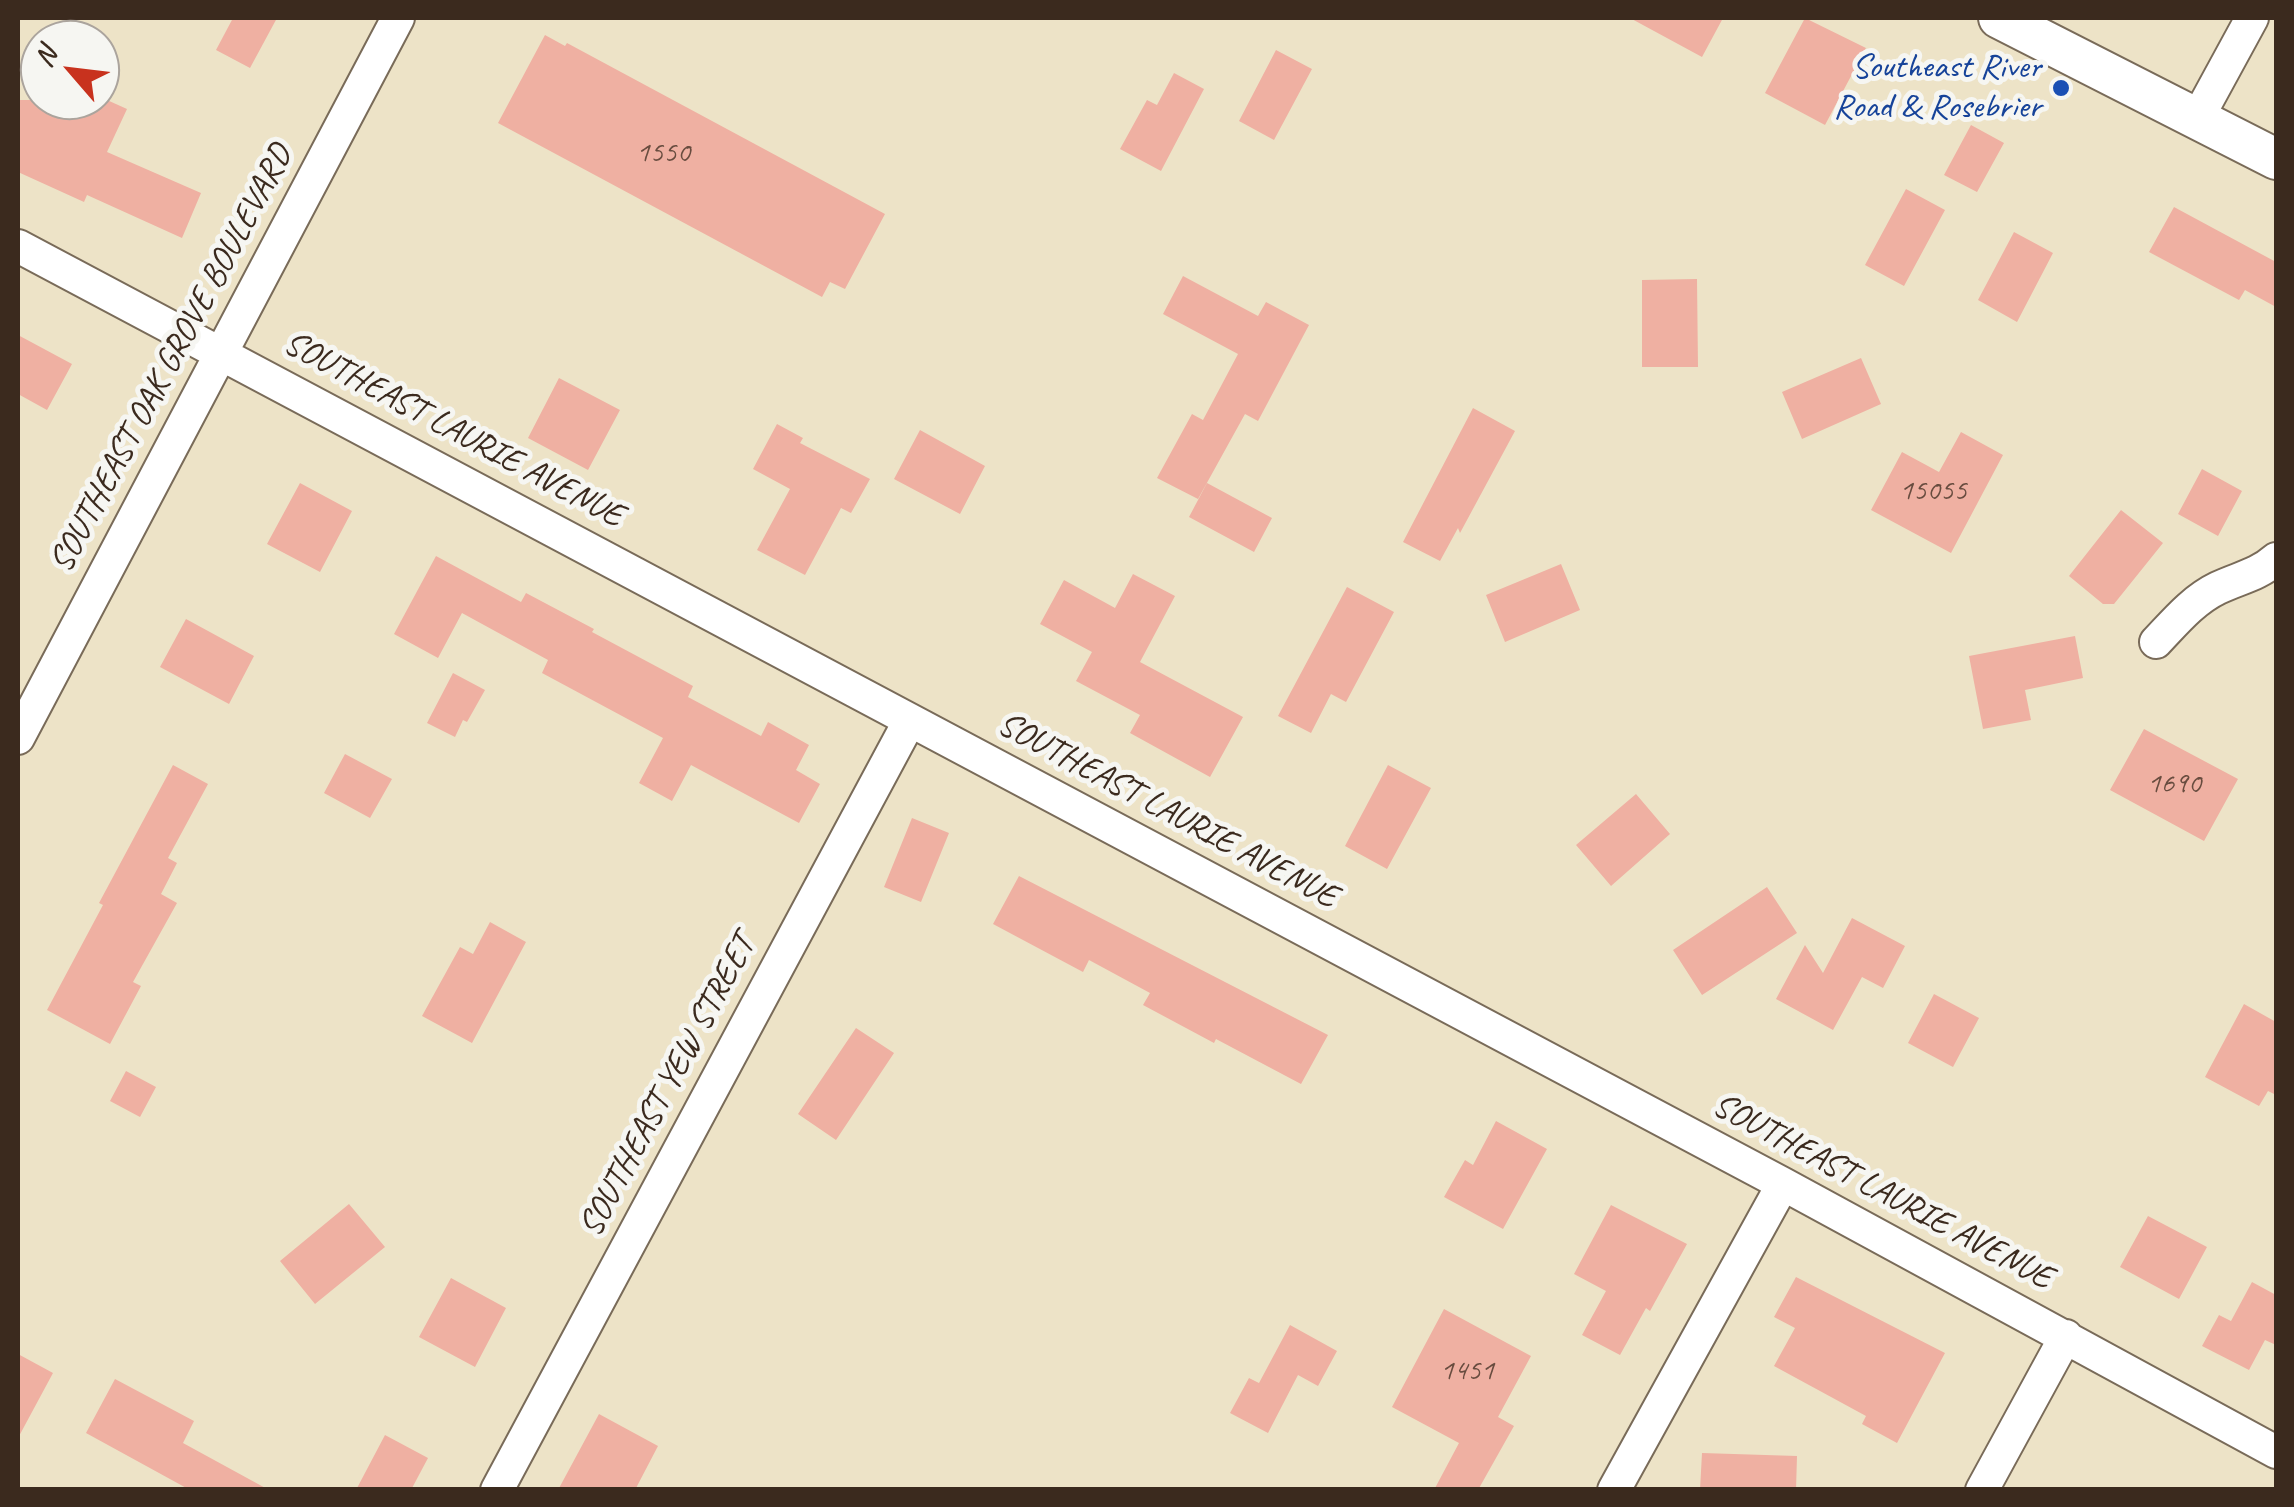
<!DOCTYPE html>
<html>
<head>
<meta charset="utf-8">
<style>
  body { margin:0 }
  #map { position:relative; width:2294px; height:1507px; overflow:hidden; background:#ede3c7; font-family:Caveat,sans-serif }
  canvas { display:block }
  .frame { position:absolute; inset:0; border:20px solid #3b2a1e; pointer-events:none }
  .north { position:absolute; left:20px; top:20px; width:100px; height:100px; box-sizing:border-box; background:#f6f6f2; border:2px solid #aba49d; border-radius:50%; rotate:298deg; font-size:28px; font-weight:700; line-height:40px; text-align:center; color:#3b2a1e }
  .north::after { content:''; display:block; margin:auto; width:35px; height:45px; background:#c8321e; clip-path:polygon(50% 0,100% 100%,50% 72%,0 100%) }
</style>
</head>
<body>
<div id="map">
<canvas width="2294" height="1507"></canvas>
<div class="frame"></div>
<div class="north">N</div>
</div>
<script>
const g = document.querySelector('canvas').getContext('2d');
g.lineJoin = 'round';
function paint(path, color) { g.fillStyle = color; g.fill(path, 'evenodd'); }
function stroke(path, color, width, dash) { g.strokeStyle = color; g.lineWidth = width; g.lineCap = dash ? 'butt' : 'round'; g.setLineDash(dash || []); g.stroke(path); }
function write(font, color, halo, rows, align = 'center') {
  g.font = font + ' Caveat,sans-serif'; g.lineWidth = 10; g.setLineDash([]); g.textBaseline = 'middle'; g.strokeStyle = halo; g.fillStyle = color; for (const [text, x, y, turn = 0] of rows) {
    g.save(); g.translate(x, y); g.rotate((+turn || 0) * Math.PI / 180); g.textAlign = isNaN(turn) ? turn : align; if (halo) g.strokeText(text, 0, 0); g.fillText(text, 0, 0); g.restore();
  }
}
paint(new Path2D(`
  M 233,18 L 277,18 L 250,68 L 216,50 Z
  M 1630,18 L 1723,18 L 1702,57 Z
  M 1805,18 L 1866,48 L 1825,125 L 1765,93 Z
  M 545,35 L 565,46 L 567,43 L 885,214 L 845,289 L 830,282 L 822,297 L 498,123 Z
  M 1276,50 L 1312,69 L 1274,140 L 1239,121 Z
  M 1174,73 L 1204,89 L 1161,171 L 1120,149 L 1147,100 L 1157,105 Z
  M 18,100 L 107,100 L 127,109 L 107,152 L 201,193 L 182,238 L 87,195 L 84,202 L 18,172 Z
  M 1971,125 L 2004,143 L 1977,192 L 1944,175 Z
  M 1906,189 L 1945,210 L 1904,286 L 1865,265 Z
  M 2174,207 L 2276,262 L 2276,307 L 2245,290 L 2239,300 L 2149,252 Z
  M 2014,232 L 2053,253 L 2017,322 L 1978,300 Z
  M 1183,276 L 1258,316 L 1266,302 L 1309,325 L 1258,421 L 1245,414 L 1198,499 L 1157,478 L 1192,414 L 1203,420 L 1238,354 L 1163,314 Z
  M 1697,279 L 1698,367 L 1642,367 L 1642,280 Z
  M 18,335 L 72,364 L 47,410 L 18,394 Z
  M 1861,358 L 1881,404 L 1802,439 L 1782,392 Z
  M 559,378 L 620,410 L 588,470 L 528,438 Z
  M 1473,408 L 1515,431 L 1460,533 L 1458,528 L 1440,561 L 1403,542 Z
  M 777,424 L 803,438 L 800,443 L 870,479 L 851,513 L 841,508 L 805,575 L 757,550 L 790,489 L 753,469 Z
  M 920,430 L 985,466 L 960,514 L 894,479 Z
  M 1961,432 L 2003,455 L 1951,553 L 1871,510 L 1902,452 L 1939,472 Z
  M 2202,469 L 2242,491 L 2218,536 L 2178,514 Z
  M 300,483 L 352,511 L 320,572 L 267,544 Z
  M 1207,483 L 1272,518 L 1254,552 L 1189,517 Z
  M 2121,510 L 2163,543 L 2114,604 L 2103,604 L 2069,576 Z
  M 436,556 L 521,602 L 526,593 L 594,629 L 592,632 L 693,686 L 688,697 L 761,736 L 768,722 L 809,745 L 796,770 L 820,784 L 799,823 L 691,765 L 672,801 L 639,783 L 663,738 L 542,673 L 548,660 L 462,613 L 438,658 L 394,634 Z
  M 1561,564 L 1580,610 L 1505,642 L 1486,595 Z
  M 1133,574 L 1175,596 L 1140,662 L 1243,717 L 1210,777 L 1130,733 L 1140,715 L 1076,681 L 1092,652 L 1040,624 L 1064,580 L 1115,608 Z
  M 1347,587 L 1394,612 L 1346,702 L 1331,694 L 1311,733 L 1278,716 Z
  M 186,619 L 254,656 L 229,704 L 160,667 Z
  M 2075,636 L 2083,678 L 2025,690 L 2031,720 L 1983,729 L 1969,656 Z
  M 453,673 L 485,690 L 467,722 L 463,720 L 455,737 L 427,723 Z
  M 2144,729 L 2238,779 L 2204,841 L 2110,790 Z
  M 345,754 L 392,779 L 370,818 L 324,793 Z
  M 173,765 L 208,784 L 168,858 L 177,863 L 161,894 L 177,903 L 133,982 L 141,986 L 110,1044 L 47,1010 L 103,905 L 99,903 Z
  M 1388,765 L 1431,788 L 1387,869 L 1345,846 Z
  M 1636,794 L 1670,834 L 1611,886 L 1576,845 Z
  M 912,818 L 949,833 L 921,902 L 884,887 Z
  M 1019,876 L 1328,1035 L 1301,1084 L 1216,1039 L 1214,1043 L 1143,1005 L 1150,993 L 1089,960 L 1083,972 L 993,924 Z
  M 1767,887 L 1797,933 L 1702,995 L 1673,950 Z
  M 1852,918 L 1905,946 L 1883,988 L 1862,977 L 1833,1030 L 1776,999 L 1805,945 L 1823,973 Z
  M 490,922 L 526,942 L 472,1043 L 422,1016 L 460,947 L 473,954 Z
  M 1934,994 L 1979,1018 L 1953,1067 L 1908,1043 Z
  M 2244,1004 L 2276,1022 L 2276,1095 L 2268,1091 L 2259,1106 L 2205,1077 Z
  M 856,1028 L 894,1053 L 836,1140 L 798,1114 Z
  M 126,1071 L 156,1087 L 140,1117 L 110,1101 Z
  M 1496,1121 L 1547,1149 L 1503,1229 L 1444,1197 L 1465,1160 L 1473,1165 Z
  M 349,1204 L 385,1247 L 315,1304 L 280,1261 Z
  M 1611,1205 L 1687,1244 L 1650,1311 L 1646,1308 L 1620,1355 L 1582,1335 L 1606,1291 L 1574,1274 Z
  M 2148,1216 L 2207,1247 L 2179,1299 L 2120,1267 Z
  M 1796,1277 L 1945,1353 L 1897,1443 L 1862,1424 L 1866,1416 L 1774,1366 L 1795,1328 L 1774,1317 Z
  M 451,1278 L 506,1308 L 475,1367 L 419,1337 Z
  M 2252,1282 L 2276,1295 L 2276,1345 L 2265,1340 L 2249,1370 L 2202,1346 L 2219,1315 L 2231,1321 Z
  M 1444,1309 L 1531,1356 L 1498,1417 L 1514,1426 L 1478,1490 L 1434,1490 L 1459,1443 L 1392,1407 Z
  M 1290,1325 L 1337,1351 L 1318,1386 L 1298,1375 L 1268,1433 L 1230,1413 L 1249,1378 L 1259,1383 Z
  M 18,1354 L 53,1373 L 18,1438 Z
  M 115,1379 L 194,1421 L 183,1443 L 269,1490 L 190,1490 L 86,1433 Z
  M 599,1414 L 658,1446 L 635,1490 L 558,1490 Z
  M 385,1435 L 428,1458 L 411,1490 L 356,1490 Z
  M 1702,1453 L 1797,1456 L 1796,1490 L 1700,1490 Z`), '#efb0a2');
const minor = new Path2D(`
  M 2197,119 L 2252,18
  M 18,246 L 1783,1184 L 2276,1452
  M 2156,642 C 2175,622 2193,600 2218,588 C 2239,578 2258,575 2276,559
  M 18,738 L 398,18
  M 497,1490 L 910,720
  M 1614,1490 L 1783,1184
  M 1982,1490 L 2066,1336`);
const tertiary = new Path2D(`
  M 1999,18 L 2276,159`);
stroke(minor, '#796b59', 36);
stroke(tertiary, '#796b59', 44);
stroke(minor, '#fff', 32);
stroke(tertiary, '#fff', 40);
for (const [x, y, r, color] of [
  [2061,88,10,"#1a4fb4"]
]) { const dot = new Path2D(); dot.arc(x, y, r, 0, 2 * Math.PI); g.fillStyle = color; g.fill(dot); stroke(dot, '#f6f6f2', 4); }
write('30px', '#684c3f', null, [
  ["1550",663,153],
  ["15055",1933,491],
  ["1690",2174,784],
  ["1451",1467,1371]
]);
write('35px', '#164399', '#f6f6f2', [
  ["Southeast River",2041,68],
  ["Road & Rosebrier",2041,108]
], 'right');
write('35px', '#3b2a1e', '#f6f6f2', [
  ["SOUTHEAST OAK GROVE BOULEVARD",172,359,-62],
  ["SOUTHEAST LAURIE AVENUE",453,430,28],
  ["SOUTHEAST LAURIE AVENUE",1167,811,28],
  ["SOUTHEAST YEW STREET",668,1086,-62],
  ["SOUTHEAST LAURIE AVENUE",1882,1192,28]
]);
</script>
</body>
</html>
